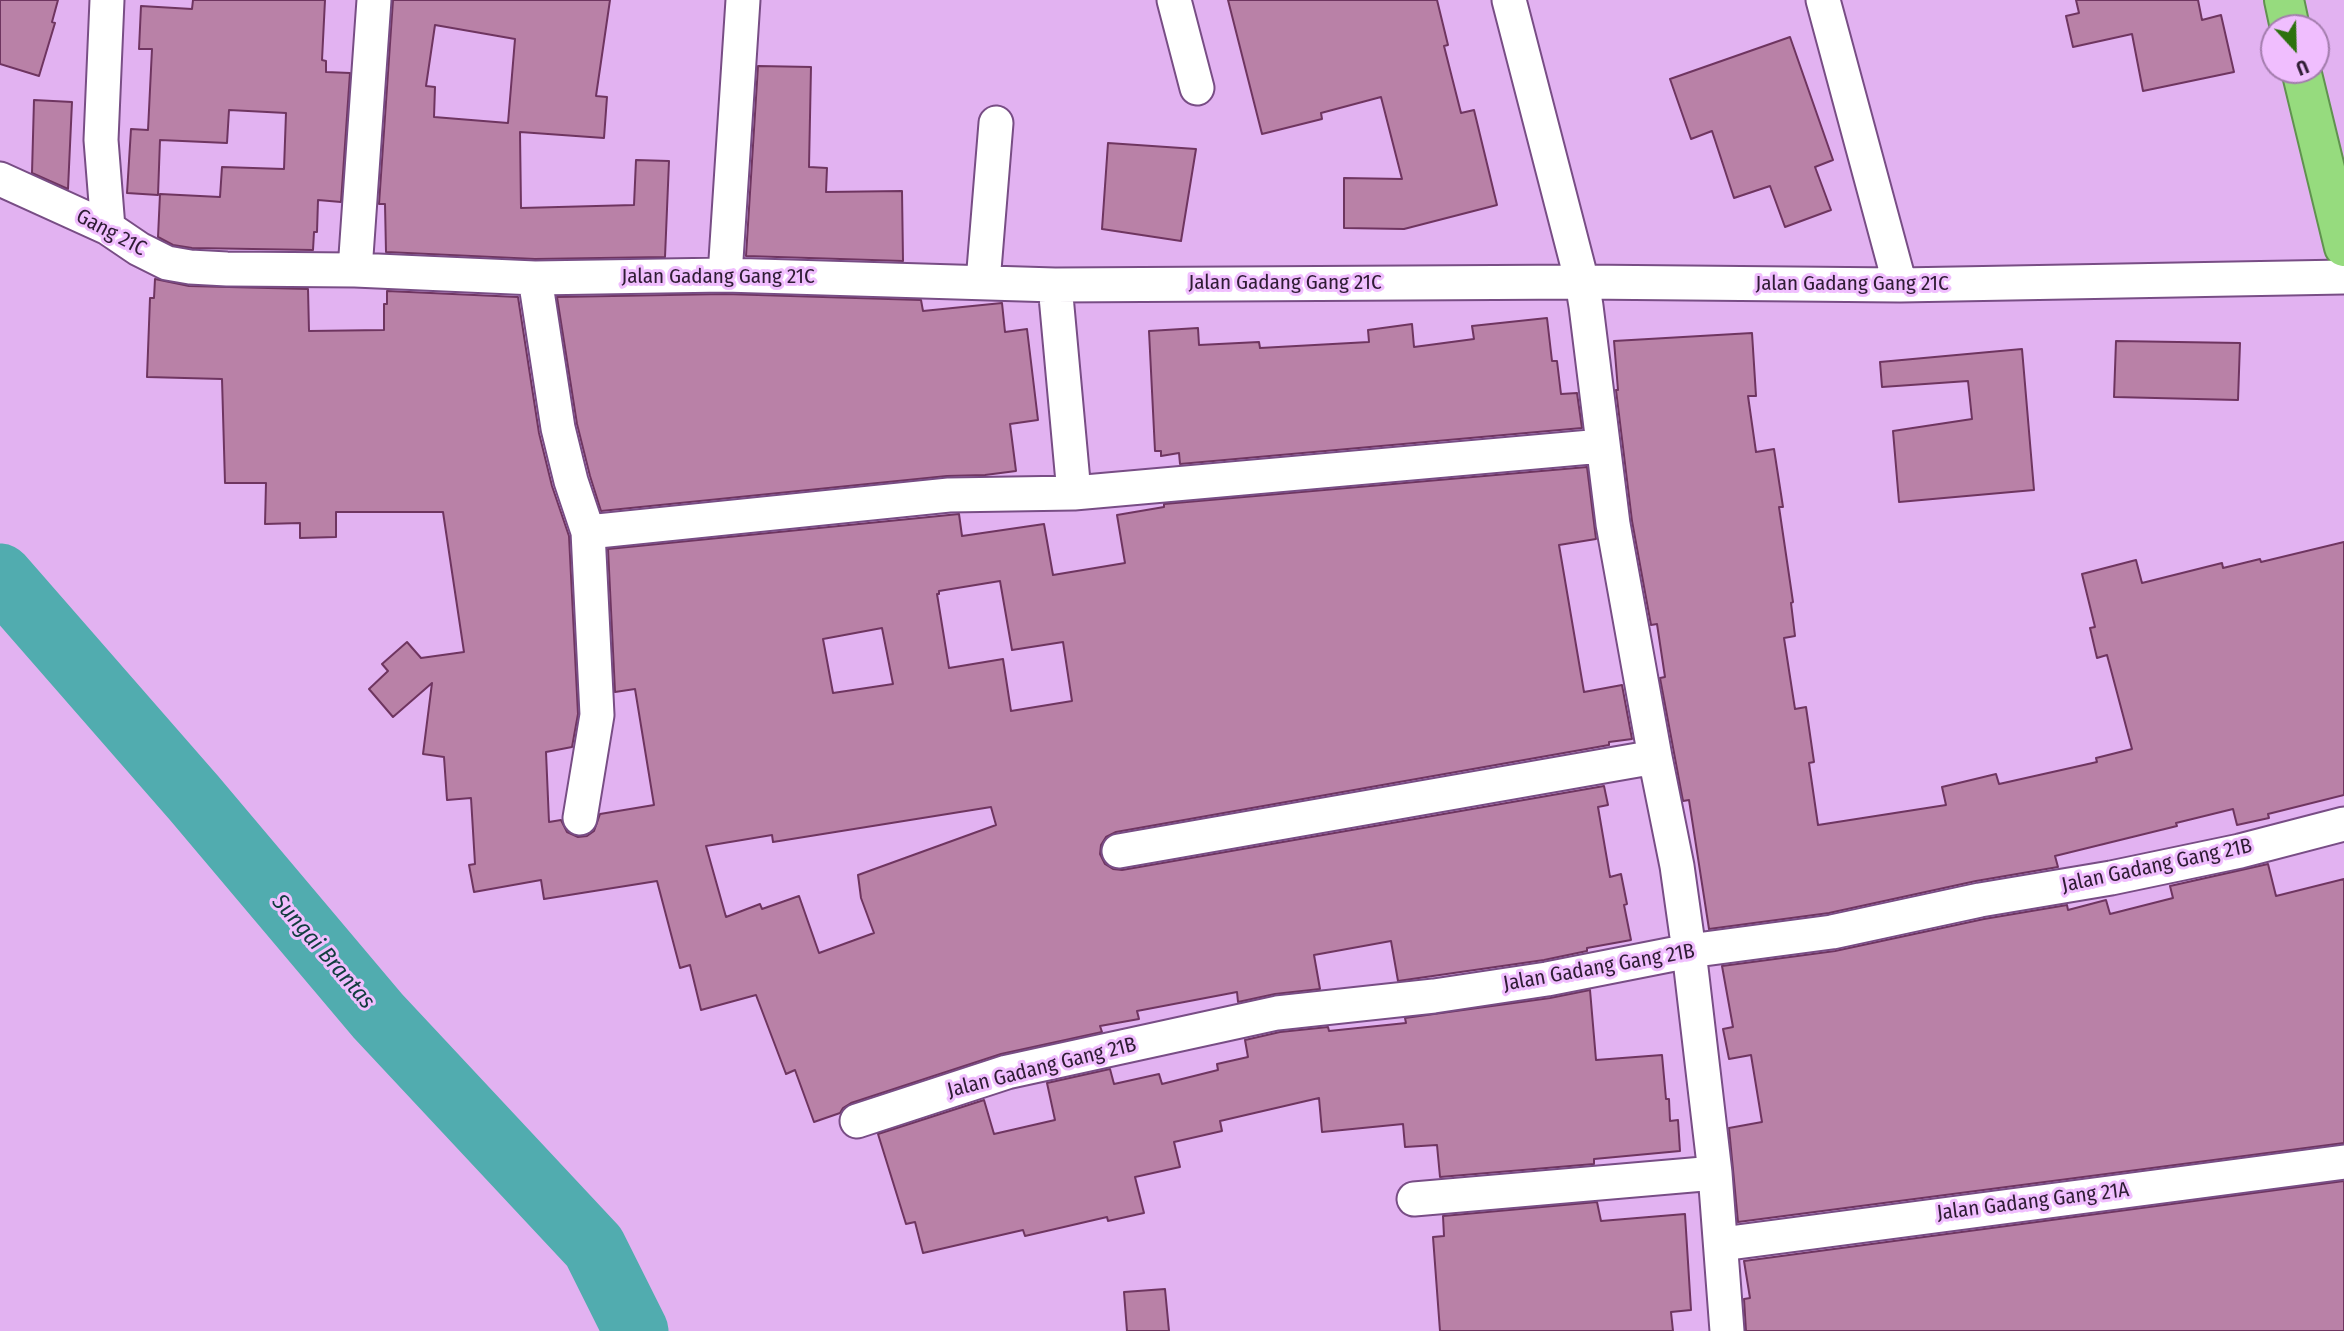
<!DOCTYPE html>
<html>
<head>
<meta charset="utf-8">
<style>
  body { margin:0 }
  #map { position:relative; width:2344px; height:1331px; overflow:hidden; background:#e2b2f1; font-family:"Fira Sans Condensed",sans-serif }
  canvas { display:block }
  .north { position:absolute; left:2260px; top:14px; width:70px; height:70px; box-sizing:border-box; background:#f0befe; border:2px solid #a37dad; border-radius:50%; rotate:158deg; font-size:19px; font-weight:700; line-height:28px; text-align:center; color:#2f1c34 }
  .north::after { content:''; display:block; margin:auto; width:24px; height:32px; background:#2d710e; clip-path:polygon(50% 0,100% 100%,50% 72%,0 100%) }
</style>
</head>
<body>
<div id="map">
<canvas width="2344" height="1331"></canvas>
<div class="north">U</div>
</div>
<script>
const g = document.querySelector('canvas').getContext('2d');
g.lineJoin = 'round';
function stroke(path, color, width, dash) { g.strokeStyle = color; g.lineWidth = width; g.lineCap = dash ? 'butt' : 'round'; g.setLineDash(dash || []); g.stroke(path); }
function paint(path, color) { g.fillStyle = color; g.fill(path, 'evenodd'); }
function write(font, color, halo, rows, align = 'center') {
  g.font = font + ' "Fira Sans Condensed",sans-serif'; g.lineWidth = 6; g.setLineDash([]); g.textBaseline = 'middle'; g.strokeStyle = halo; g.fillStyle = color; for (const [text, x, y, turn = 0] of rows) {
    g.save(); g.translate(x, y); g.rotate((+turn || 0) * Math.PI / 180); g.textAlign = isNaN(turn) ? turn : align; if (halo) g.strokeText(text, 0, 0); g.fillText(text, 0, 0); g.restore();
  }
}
stroke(new Path2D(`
  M 0,576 L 194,798 L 378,1016 L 594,1247 L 636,1331`), '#51acaf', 65);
const building = new Path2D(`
  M 0,0 L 58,0 L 52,22 L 55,23 L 39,76 L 0,64 Z
  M 193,0 L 325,0 L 322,60 L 326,61 L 326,72 L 350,73 L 341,202 L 318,200 L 317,232 L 314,232 L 313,250 L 192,248 L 173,245 L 158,237 L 160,194 L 220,197 L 222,167 L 284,169 L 286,113 L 229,110 L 227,143 L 160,140 L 158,195 L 127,193 L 131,129 L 148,130 L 152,49 L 139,49 L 141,6 L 192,9 Z
  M 393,0 L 610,0 L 596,96 L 607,97 L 604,138 L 520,132 L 521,208 L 634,205 L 636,160 L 669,161 L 665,257 L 535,259 L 386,252 L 385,204 L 379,204 ZM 435,25 L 515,39 L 508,123 L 434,117 L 435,87 L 426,86 Z
  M 1228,0 L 1437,0 L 1448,45 L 1444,46 L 1461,113 L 1474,110 L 1497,205 L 1404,229 L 1344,228 L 1344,178 L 1402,179 L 1381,97 L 1321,113 L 1322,119 L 1262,134 Z
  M 2076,0 L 2198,0 L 2202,20 L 2221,15 L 2234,72 L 2143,91 L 2132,34 L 2073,47 L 2066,16 L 2079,13 Z
  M 1790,37 L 1833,160 L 1815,167 L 1831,210 L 1785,227 L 1770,186 L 1734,198 L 1712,131 L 1691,139 L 1670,79 Z
  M 758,66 L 811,67 L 809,167 L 827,168 L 826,192 L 902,191 L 903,261 L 746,256 Z
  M 34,100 L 72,102 L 68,189 L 32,173 Z
  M 1108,143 L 1196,149 L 1181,241 L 1102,229 Z
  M 155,279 L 189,286 L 308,289 L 309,331 L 384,330 L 384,304 L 387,304 L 387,291 L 518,297 L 539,433 L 552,486 L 569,536 L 578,714 L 572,747 L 546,752 L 549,822 L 561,820 L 567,832 L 578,837 L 587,836 L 594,831 L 600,814 L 654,805 L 635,689 L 615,692 L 608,549 L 959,514 L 962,536 L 1044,524 L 1053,575 L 1125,563 L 1117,515 L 1164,507 L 1164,504 L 1587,467 L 1596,539 L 1559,545 L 1584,692 L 1622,685 L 1632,739 L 1609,742 L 1609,745 L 1116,832 L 1106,837 L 1101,845 L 1100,854 L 1105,864 L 1113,869 L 1122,870 L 1604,786 L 1608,805 L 1598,807 L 1610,877 L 1621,874 L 1627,904 L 1624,905 L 1631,940 L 1587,948 L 1587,951 L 1544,960 L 1398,981 L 1391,941 L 1314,955 L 1320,989 L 1275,994 L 1238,1002 L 1237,992 L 1137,1011 L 1139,1019 L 1100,1026 L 1102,1032 L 1001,1054 L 851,1103 L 843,1108 L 840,1113 L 814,1122 L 795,1070 L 786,1074 L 756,995 L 701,1010 L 690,965 L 680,968 L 657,881 L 544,899 L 541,880 L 474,892 L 469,865 L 475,864 L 471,798 L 447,800 L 444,757 L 423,754 L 432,683 L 393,717 L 369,689 L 388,671 L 382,664 L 407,642 L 421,658 L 464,652 L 443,512 L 336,512 L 336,537 L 300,538 L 300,523 L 265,524 L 266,483 L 225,483 L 222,379 L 147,377 L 150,298 L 154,298 ZM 1000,581 L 1012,650 L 1063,642 L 1072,701 L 1011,711 L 1003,659 L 949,668 L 937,594 L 939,594 L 939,591 ZM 882,628 L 893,684 L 833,693 L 823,639 ZM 991,807 L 996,825 L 858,875 L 861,898 L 874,933 L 819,953 L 799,896 L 762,909 L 760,904 L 726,917 L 706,846 L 772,835 L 773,842 Z
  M 725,294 L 921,300 L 923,311 L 1002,303 L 1005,332 L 1027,329 L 1038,420 L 1010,424 L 1016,471 L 985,475 L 947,476 L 601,511 L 590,476 L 577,424 L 557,297 Z
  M 1547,318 L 1552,361 L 1557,361 L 1561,394 L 1577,393 L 1582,428 L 1180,464 L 1179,453 L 1161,456 L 1161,451 L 1155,451 L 1149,331 L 1198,328 L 1199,345 L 1259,342 L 1260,348 L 1369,342 L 1368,330 L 1412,324 L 1414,347 L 1474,339 L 1472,326 Z
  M 1752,333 L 1756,396 L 1748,396 L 1756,452 L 1774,449 L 1783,507 L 1779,507 L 1793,602 L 1791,603 L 1795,636 L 1784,638 L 1795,709 L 1806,707 L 1814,762 L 1809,763 L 1818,825 L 1946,805 L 1942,787 L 1996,774 L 1999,784 L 2097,762 L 2096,758 L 2132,749 L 2107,655 L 2097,658 L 2090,628 L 2095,627 L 2082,574 L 2136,560 L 2142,583 L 2222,563 L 2223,568 L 2260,559 L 2261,562 L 2344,542 L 2344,795 L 2268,814 L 2269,818 L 2237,825 L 2233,809 L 2176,823 L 2177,826 L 2055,856 L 2058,867 L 1976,881 L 1829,913 L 1709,929 L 1689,800 L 1683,801 L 1660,678 L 1665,677 L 1657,624 L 1651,625 L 1632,521 L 1616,390 L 1618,390 L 1614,341 Z
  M 2116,341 L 2240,343 L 2238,400 L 2114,397 Z
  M 2022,349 L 2034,490 L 1899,502 L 1893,431 L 1972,419 L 1968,381 L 1882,387 L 1880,362 Z
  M 2268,864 L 2276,896 L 2344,879 L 2344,1143 L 1738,1222 L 1729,1128 L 1762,1122 L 1751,1055 L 1729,1059 L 1723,1029 L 1733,1027 L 1722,966 L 1835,951 L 1984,919 L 2067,905 L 2068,910 L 2106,900 L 2110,914 L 2173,898 L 2170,886 Z
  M 1590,990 L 1596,1060 L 1662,1055 L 1666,1099 L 1669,1099 L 1670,1121 L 1678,1120 L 1680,1151 L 1594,1159 L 1594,1164 L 1440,1177 L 1437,1145 L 1405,1147 L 1403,1124 L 1322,1132 L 1319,1098 L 1220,1121 L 1222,1131 L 1174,1142 L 1180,1167 L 1135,1177 L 1144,1213 L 1108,1221 L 1107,1217 L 1025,1236 L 1023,1230 L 923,1253 L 915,1222 L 906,1224 L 878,1134 L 984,1100 L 994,1134 L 1055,1120 L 1047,1083 L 1110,1069 L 1114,1084 L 1159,1074 L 1162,1084 L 1218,1070 L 1217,1064 L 1248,1057 L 1245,1040 L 1280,1032 L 1328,1027 L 1329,1031 L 1406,1023 L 1405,1018 L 1550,998 Z
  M 2344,1181 L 2344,1331 L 1746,1331 L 1744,1299 L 1750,1298 L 1744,1261 Z
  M 1597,1202 L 1601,1221 L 1685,1214 L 1691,1310 L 1671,1312 L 1673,1331 L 1440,1331 L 1433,1237 L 1444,1236 L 1443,1216 Z
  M 1165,1289 L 1169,1331 L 1127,1331 L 1124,1292 Z`);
paint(building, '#b981a7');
stroke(building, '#6f3560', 2);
const minor = new Path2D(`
  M 107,0 L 101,140 L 108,228
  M 1174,0 L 1197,88
  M 1509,0 L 1582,282 L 1586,306 L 1613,524 L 1655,757 L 1677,866 L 1689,951 L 1715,1173 L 1727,1331
  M 1823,0 L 1900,285
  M 0,179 L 108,228 L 139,249 L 167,263 L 190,267 L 227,269 L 355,270 L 535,278 L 725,275 L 1055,285 L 1582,282 L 1900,285 L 2344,277
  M 355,270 L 374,0
  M 725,275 L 743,0
  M 535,278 L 558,428 L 571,481 L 588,532 L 597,715 L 580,818
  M 983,282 L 996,123
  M 1055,285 L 1074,493
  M 588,532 L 949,495 L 1074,493 L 1602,446
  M 1119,851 L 1655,757
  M 857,1121 L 1007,1072 L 1277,1013 L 1434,996 L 1547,979 L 1689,951 L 1832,932 L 1980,900 L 2111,878 L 2240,851 L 2344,824
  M 1414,1199 L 1715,1173
  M 1722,1244 L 2344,1162`);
const trunk = new Path2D(`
  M 2284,0 L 2290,28
  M 2301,70 L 2344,247`);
stroke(minor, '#784d85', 37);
stroke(trunk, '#60924f', 42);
stroke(minor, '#fff', 33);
stroke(trunk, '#96db7e', 38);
write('21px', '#2f1c34', '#f0befe', [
  ["Gang 21C",111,233,28],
  ["Jalan Gadang Gang 21C",718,277],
  ["Jalan Gadang Gang 21C",1285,283],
  ["Jalan Gadang Gang 21C",1852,284],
  ["Jalan Gadang Gang 21B",2157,866,-12],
  ["Jalan Gadang Gang 21B",1599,968,-10],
  ["Jalan Gadang Gang 21B",1042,1068,-14],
  ["Jalan Gadang Gang 21A",2033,1202,-7]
]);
write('italic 23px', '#113d3e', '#f0befe', [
  ["Sungai Brantas",323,952,49]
]);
</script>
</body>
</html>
